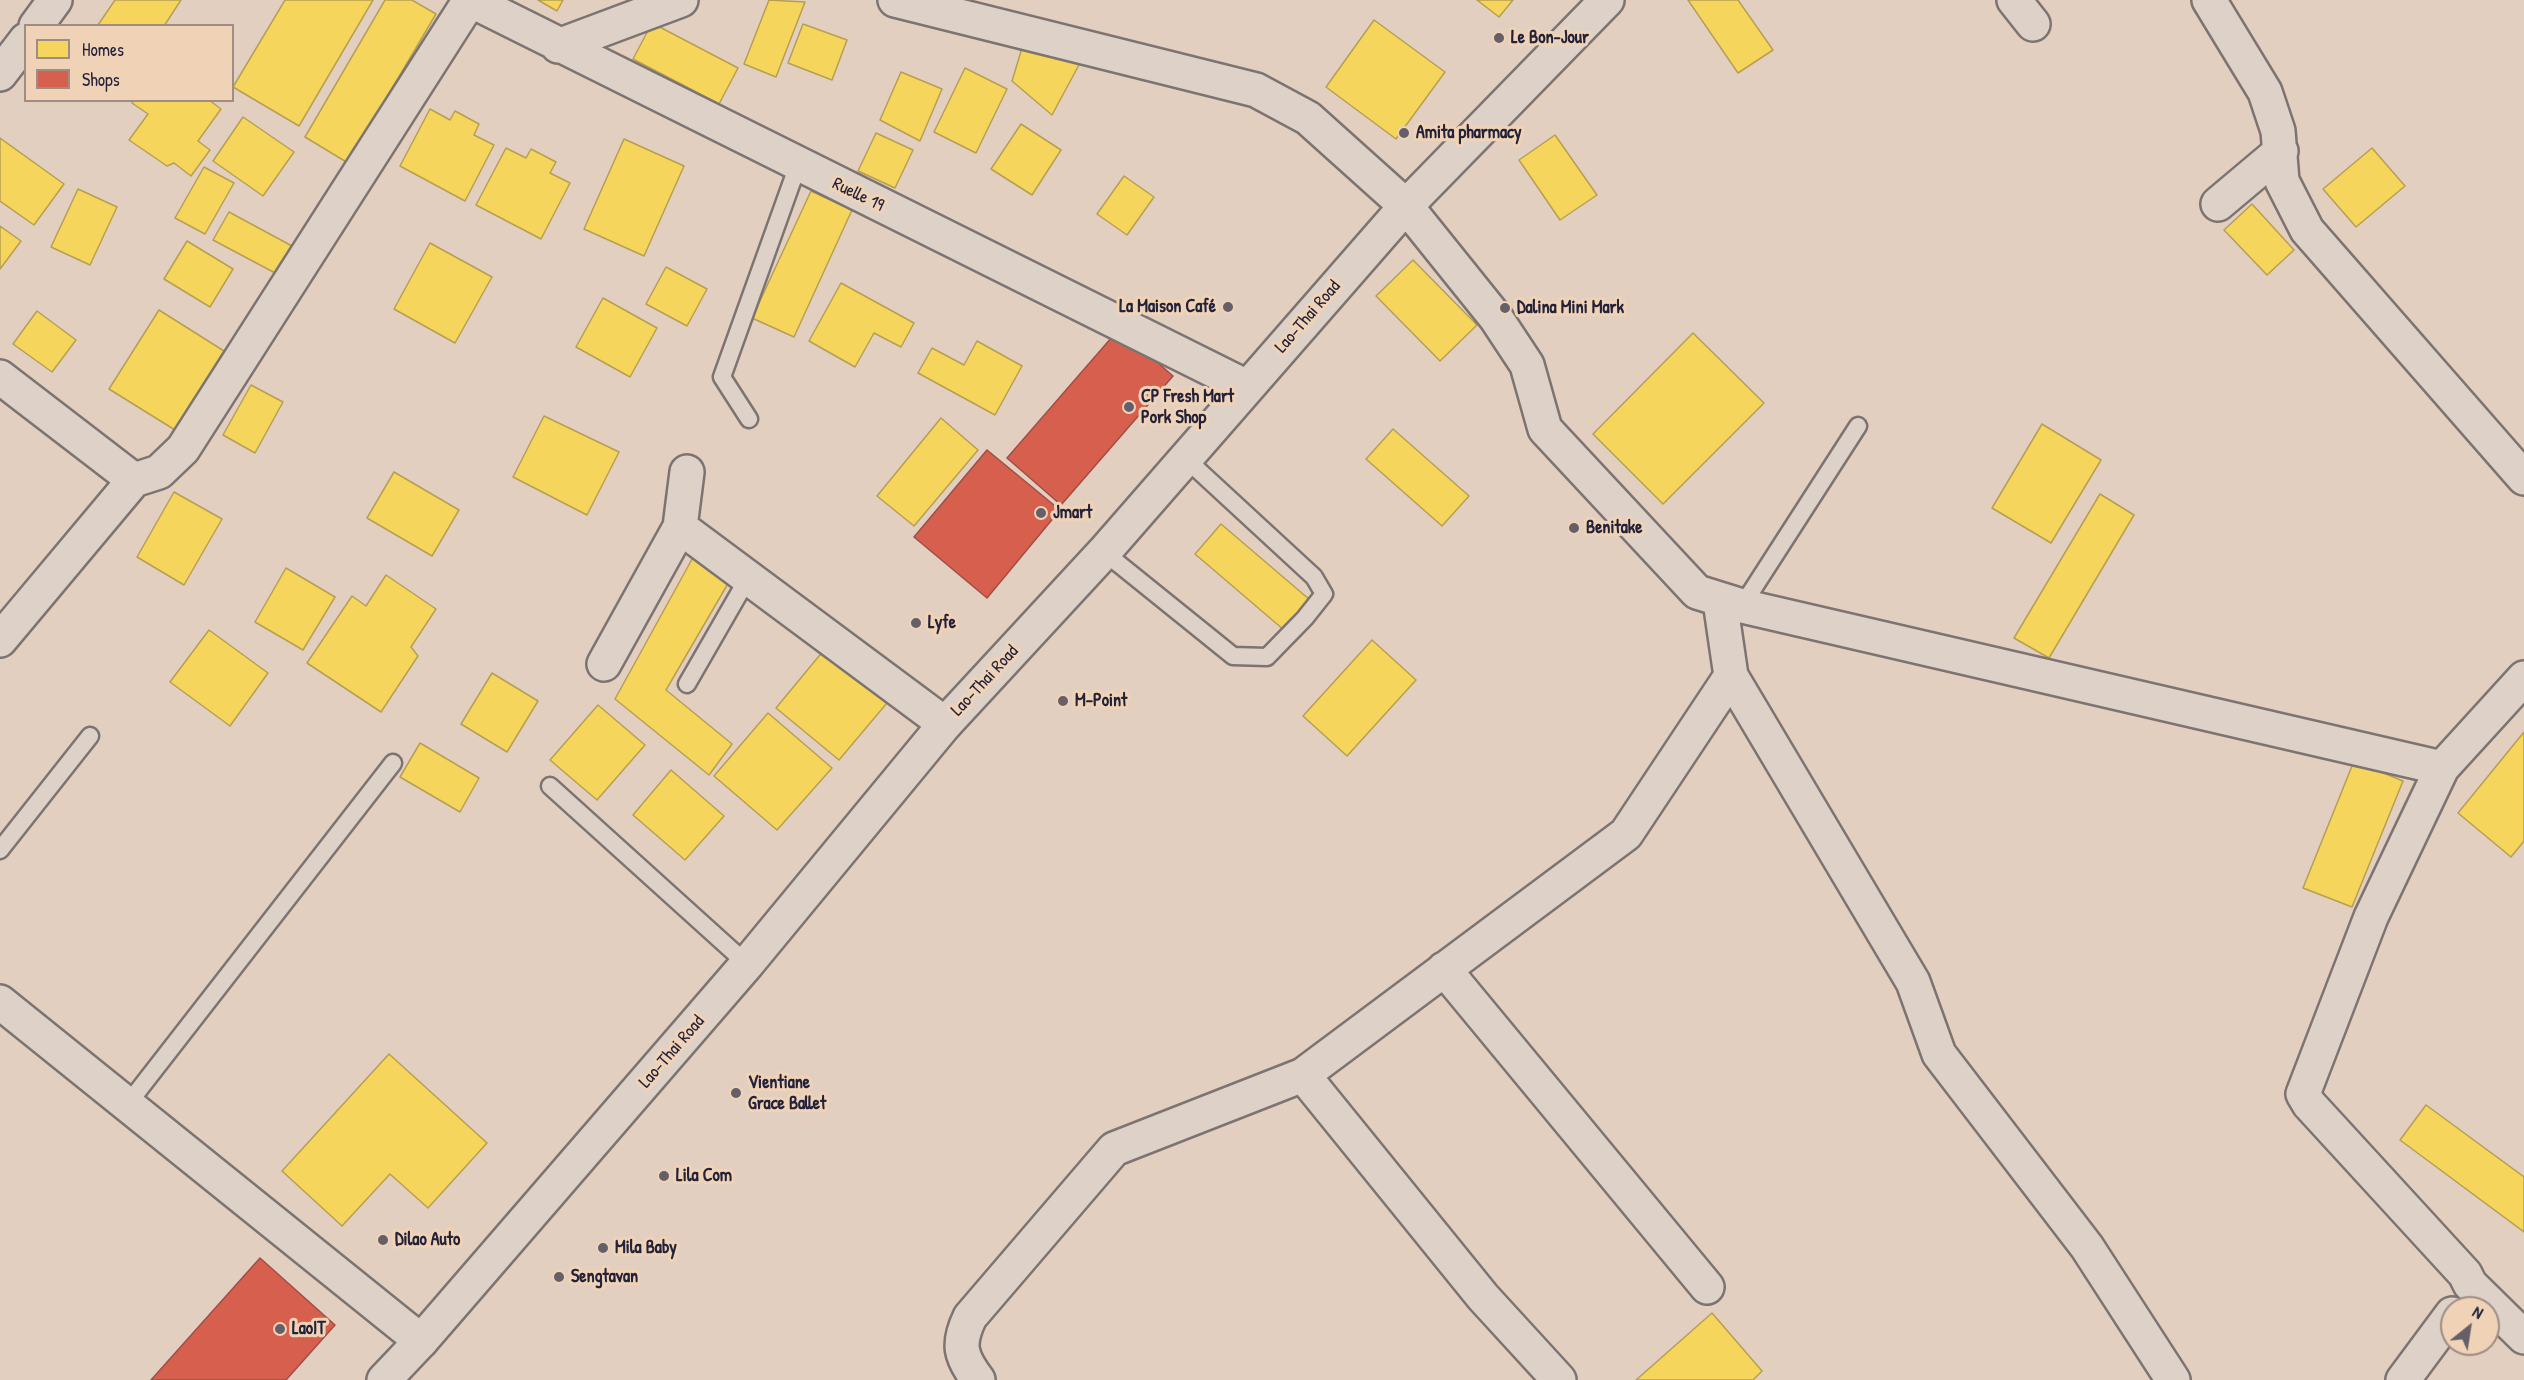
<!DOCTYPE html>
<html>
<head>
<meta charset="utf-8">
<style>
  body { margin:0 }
  #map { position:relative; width:2524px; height:1380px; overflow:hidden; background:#e2cfc0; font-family:"Patrick Hand",sans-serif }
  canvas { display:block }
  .legend { position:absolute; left:24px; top:24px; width:210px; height:78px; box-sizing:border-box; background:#f0d2b6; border:2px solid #9e8c85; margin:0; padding:8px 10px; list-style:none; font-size:18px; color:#22223b }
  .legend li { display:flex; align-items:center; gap:12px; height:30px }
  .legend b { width:30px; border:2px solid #9e8c85 }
  .north { position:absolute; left:2440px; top:1296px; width:60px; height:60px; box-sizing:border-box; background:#f0d2b6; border:2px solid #9e8c85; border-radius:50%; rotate:30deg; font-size:16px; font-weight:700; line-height:24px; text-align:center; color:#22223b }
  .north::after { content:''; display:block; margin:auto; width:21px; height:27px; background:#655f6a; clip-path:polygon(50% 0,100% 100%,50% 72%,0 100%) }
</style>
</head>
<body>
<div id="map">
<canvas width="2524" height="1380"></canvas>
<ul class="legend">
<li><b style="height:16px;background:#f6d55c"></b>Homes</li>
<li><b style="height:16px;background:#d6604d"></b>Shops</li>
</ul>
<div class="north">N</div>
</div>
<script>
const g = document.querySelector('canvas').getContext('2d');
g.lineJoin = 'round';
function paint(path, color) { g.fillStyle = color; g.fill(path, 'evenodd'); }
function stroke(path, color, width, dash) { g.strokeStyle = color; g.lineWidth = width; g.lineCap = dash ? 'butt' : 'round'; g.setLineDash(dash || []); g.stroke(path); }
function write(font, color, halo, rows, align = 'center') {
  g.font = font + ' "Patrick Hand",sans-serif'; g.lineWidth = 6; g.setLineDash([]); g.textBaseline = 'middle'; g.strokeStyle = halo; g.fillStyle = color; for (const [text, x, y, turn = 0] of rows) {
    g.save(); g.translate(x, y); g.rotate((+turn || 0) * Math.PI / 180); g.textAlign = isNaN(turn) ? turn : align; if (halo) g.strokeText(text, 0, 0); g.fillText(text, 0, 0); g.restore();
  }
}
const homes = new Path2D(`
  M 115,0 L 181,0 L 164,26 L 98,25 Z
  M 285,0 L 373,0 L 299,126 L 233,87 Z
  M 385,0 L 412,0 L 436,14 L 348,163 L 305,137 Z
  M 538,0 L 563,0 L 557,11 Z
  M 769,0 L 805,2 L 776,77 L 744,64 Z
  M 1477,0 L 1513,0 L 1499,17 Z
  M 1688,0 L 1738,0 L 1773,50 L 1738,73 Z
  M 1374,20 L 1445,72 L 1396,139 L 1326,87 Z
  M 652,23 L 738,68 L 719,104 L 633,59 Z
  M 803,24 L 847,40 L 832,80 L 788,63 Z
  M 1022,48 L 1080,63 L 1052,115 L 1012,81 Z
  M 965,68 L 1007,89 L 976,153 L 934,132 Z
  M 901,72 L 942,89 L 920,141 L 880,120 Z
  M 134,100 L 209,100 L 221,109 L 198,141 L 210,150 L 191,176 L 174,163 L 167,166 L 129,140 L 148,114 L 132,103 Z
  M 430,109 L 450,120 L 455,111 L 479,124 L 474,135 L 494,145 L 465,201 L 400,166 Z
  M 243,117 L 294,152 L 263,196 L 213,161 Z
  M 1021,124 L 1061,150 L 1032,195 L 991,169 Z
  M 876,133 L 913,150 L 895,188 L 858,171 Z
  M 1555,135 L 1597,195 L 1560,220 L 1519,160 Z
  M 0,138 L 64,184 L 34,225 L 0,201 Z
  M 624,139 L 684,166 L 644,256 L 584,229 Z
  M 506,148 L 526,158 L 531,149 L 556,162 L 550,173 L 570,183 L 541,239 L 476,205 Z
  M 2372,148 L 2405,186 L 2356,227 L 2323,189 Z
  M 204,167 L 234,183 L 205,234 L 175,218 Z
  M 1124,176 L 1154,197 L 1127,235 L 1097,214 Z
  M 78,189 L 117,207 L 90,265 L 51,247 Z
  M 811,191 L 852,210 L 794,337 L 752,318 Z
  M 2252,204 L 2294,250 L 2267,275 L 2224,230 Z
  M 229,212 L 292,246 L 277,274 L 213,240 Z
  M 0,226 L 21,241 L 0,269 Z
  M 187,241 L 233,269 L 210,307 L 164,279 Z
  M 430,243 L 492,277 L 455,343 L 394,309 Z
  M 1413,260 L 1477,325 L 1440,361 L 1376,296 Z
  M 666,267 L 707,289 L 687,326 L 646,304 Z
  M 841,283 L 914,323 L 901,347 L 874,333 L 855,367 L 809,341 Z
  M 603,298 L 657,328 L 630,377 L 576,347 Z
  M 159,310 L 224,351 L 175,430 L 109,389 Z
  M 37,311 L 76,340 L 52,372 L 13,344 Z
  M 1693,333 L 1764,403 L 1663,504 L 1593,434 Z
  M 977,341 L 1022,366 L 995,415 L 918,373 L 932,348 L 964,365 Z
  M 251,385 L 283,402 L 255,453 L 223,435 Z
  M 544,416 L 619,452 L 587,515 L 513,477 Z
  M 941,418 L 978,450 L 914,526 L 877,496 Z
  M 2042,424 L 2101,460 L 2051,543 L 1992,508 Z
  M 1393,429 L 1469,496 L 1442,526 L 1366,459 Z
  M 394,472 L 459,510 L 432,556 L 367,518 Z
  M 174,492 L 222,519 L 184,585 L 137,557 Z
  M 2100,494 L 2134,515 L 2049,658 L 2014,638 Z
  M 1221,524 L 1310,600 L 1284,630 L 1195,554 Z
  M 696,552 L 733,575 L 666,690 L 732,744 L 709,775 L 615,699 Z
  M 286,568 L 335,597 L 303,650 L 255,622 Z
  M 386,575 L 436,609 L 411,647 L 418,656 L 381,712 L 307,663 L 352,596 L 366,606 Z
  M 209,630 L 268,673 L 230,726 L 170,682 Z
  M 1372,640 L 1416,680 L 1347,756 L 1303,716 Z
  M 829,644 L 892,697 L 839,760 L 776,708 Z
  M 492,673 L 538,701 L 507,752 L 461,724 Z
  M 598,705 L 645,745 L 597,800 L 550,760 Z
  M 768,713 L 832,768 L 777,830 L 714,776 Z
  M 2524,732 L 2524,841 L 2511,857 L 2458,813 Z
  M 420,743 L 479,778 L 460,812 L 400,777 Z
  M 2354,761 L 2403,781 L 2352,907 L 2303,888 Z
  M 671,770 L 724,816 L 685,860 L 633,815 Z
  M 389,1054 L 487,1143 L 428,1208 L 390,1174 L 342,1226 L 282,1171 Z
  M 2426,1105 L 2524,1177 L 2524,1232 L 2400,1140 Z
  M 1712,1313 L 1762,1371 L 1753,1380 L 1636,1380 Z`);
paint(homes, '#f6d55c');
stroke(homes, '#b69f52', 1.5);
const shops = new Path2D(`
  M 1119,329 L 1173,376 L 1061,505 L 1007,458 Z
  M 987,450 L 1060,510 L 987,598 L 914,537 Z
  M 260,1258 L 335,1325 L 286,1380 L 151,1380 Z`);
paint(shops, '#d6604d');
stroke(shops, '#a04d48', 1.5);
const service = new Path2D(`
  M 749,419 L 722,377 L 798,165
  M 1104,552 L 1233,656 L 1267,657 L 1305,618 L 1324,594 L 1314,577 L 1185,458
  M 1742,606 L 1858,426
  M 687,684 L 748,578
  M 550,786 L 747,964
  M 0,850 L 90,736
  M 127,1105 L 393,763`);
const minor = new Path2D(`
  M 470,0 L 1247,387
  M 895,0 L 1256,90 L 1308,118 L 1406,206 L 1496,318 L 1527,365 L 1545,429 L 1697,592 L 1742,606 L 2442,768
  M 2014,0 L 2033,24
  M 2209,0 L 2265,92 L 2278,131 L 2282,181 L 2307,230 L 2524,478
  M 558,46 L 681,0
  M 2218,204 L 2281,151
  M 0,377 L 134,480
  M 680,527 L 945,724
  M 1720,601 L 1731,676 L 1913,982 L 1939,1054 L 2087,1247 L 2173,1380
  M 0,640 L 134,480 L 159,472 L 183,449 L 470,0
  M 604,664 L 680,527 L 687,472
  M 2524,678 L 2442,768 L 2371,917 L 2303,1094 L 2309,1104 L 2465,1274 L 2470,1284 L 2524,1337
  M 1444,969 L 1707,1287
  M 0,1002 L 421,1341
  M 1303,1075 L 1483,1297 L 1559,1380
  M 978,1380 C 960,1356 957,1344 970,1317 L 1114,1149 L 1303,1075 L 1626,834 L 1731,676
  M 2403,1380 L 2452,1314`);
const tertiary = new Path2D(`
  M 36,26 L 55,0
  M 0,74 L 26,40
  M 384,1380 L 421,1341 L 747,964 L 945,724 L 1104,552 L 1406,206 L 1607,0`);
stroke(service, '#7d7472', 21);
stroke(minor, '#7d7472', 38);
stroke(tertiary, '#7d7472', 38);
stroke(service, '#ded2c8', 16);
stroke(minor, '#ded2c8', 33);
stroke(tertiary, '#ded2c8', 33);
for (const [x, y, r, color] of [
  [1499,38,6,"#655f6a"],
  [1404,133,6,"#655f6a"],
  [1228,307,6,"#655f6a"],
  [1505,308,6,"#655f6a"],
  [1129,407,6,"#655f6a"],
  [1041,513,6,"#655f6a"],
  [1574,528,6,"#655f6a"],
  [916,623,6,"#655f6a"],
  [1063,701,6,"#655f6a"],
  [736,1093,6,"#655f6a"],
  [664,1176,6,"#655f6a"],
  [383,1240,6,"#655f6a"],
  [603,1248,6,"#655f6a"],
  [559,1277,6,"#655f6a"],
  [280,1329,6,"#655f6a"]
]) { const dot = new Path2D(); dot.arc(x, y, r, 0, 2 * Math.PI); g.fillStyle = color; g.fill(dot); stroke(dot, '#f0d2b6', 2); }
write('bold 18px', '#22223b', '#f0d2b6', [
  ["Le Bon-Jour",1511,38],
  ["Amita pharmacy",1416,133],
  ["La Maison Café",1216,307,"right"],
  ["Dalina Mini Mark",1517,308],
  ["CP Fresh Mart",1141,397],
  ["Pork Shop",1141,418],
  ["Jmart",1053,513],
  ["Benitake",1586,528],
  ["Lyfe",928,623],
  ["M-Point",1075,701],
  ["Vientiane",748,1083],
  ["Grace Ballet",748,1104],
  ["Lila Com",676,1176],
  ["Dilao Auto",395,1240],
  ["Mila Baby",615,1248],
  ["Sengtavan",571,1277],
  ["LaoIT",292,1329]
], 'left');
write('18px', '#22223b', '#f0d2b6', [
  ["Ruelle 19",858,195,26],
  ["Lao-Thai Road",1308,317,-49],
  ["Lao-Thai Road",985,681,-47],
  ["Lao-Thai Road",672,1052,-49]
]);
</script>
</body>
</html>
